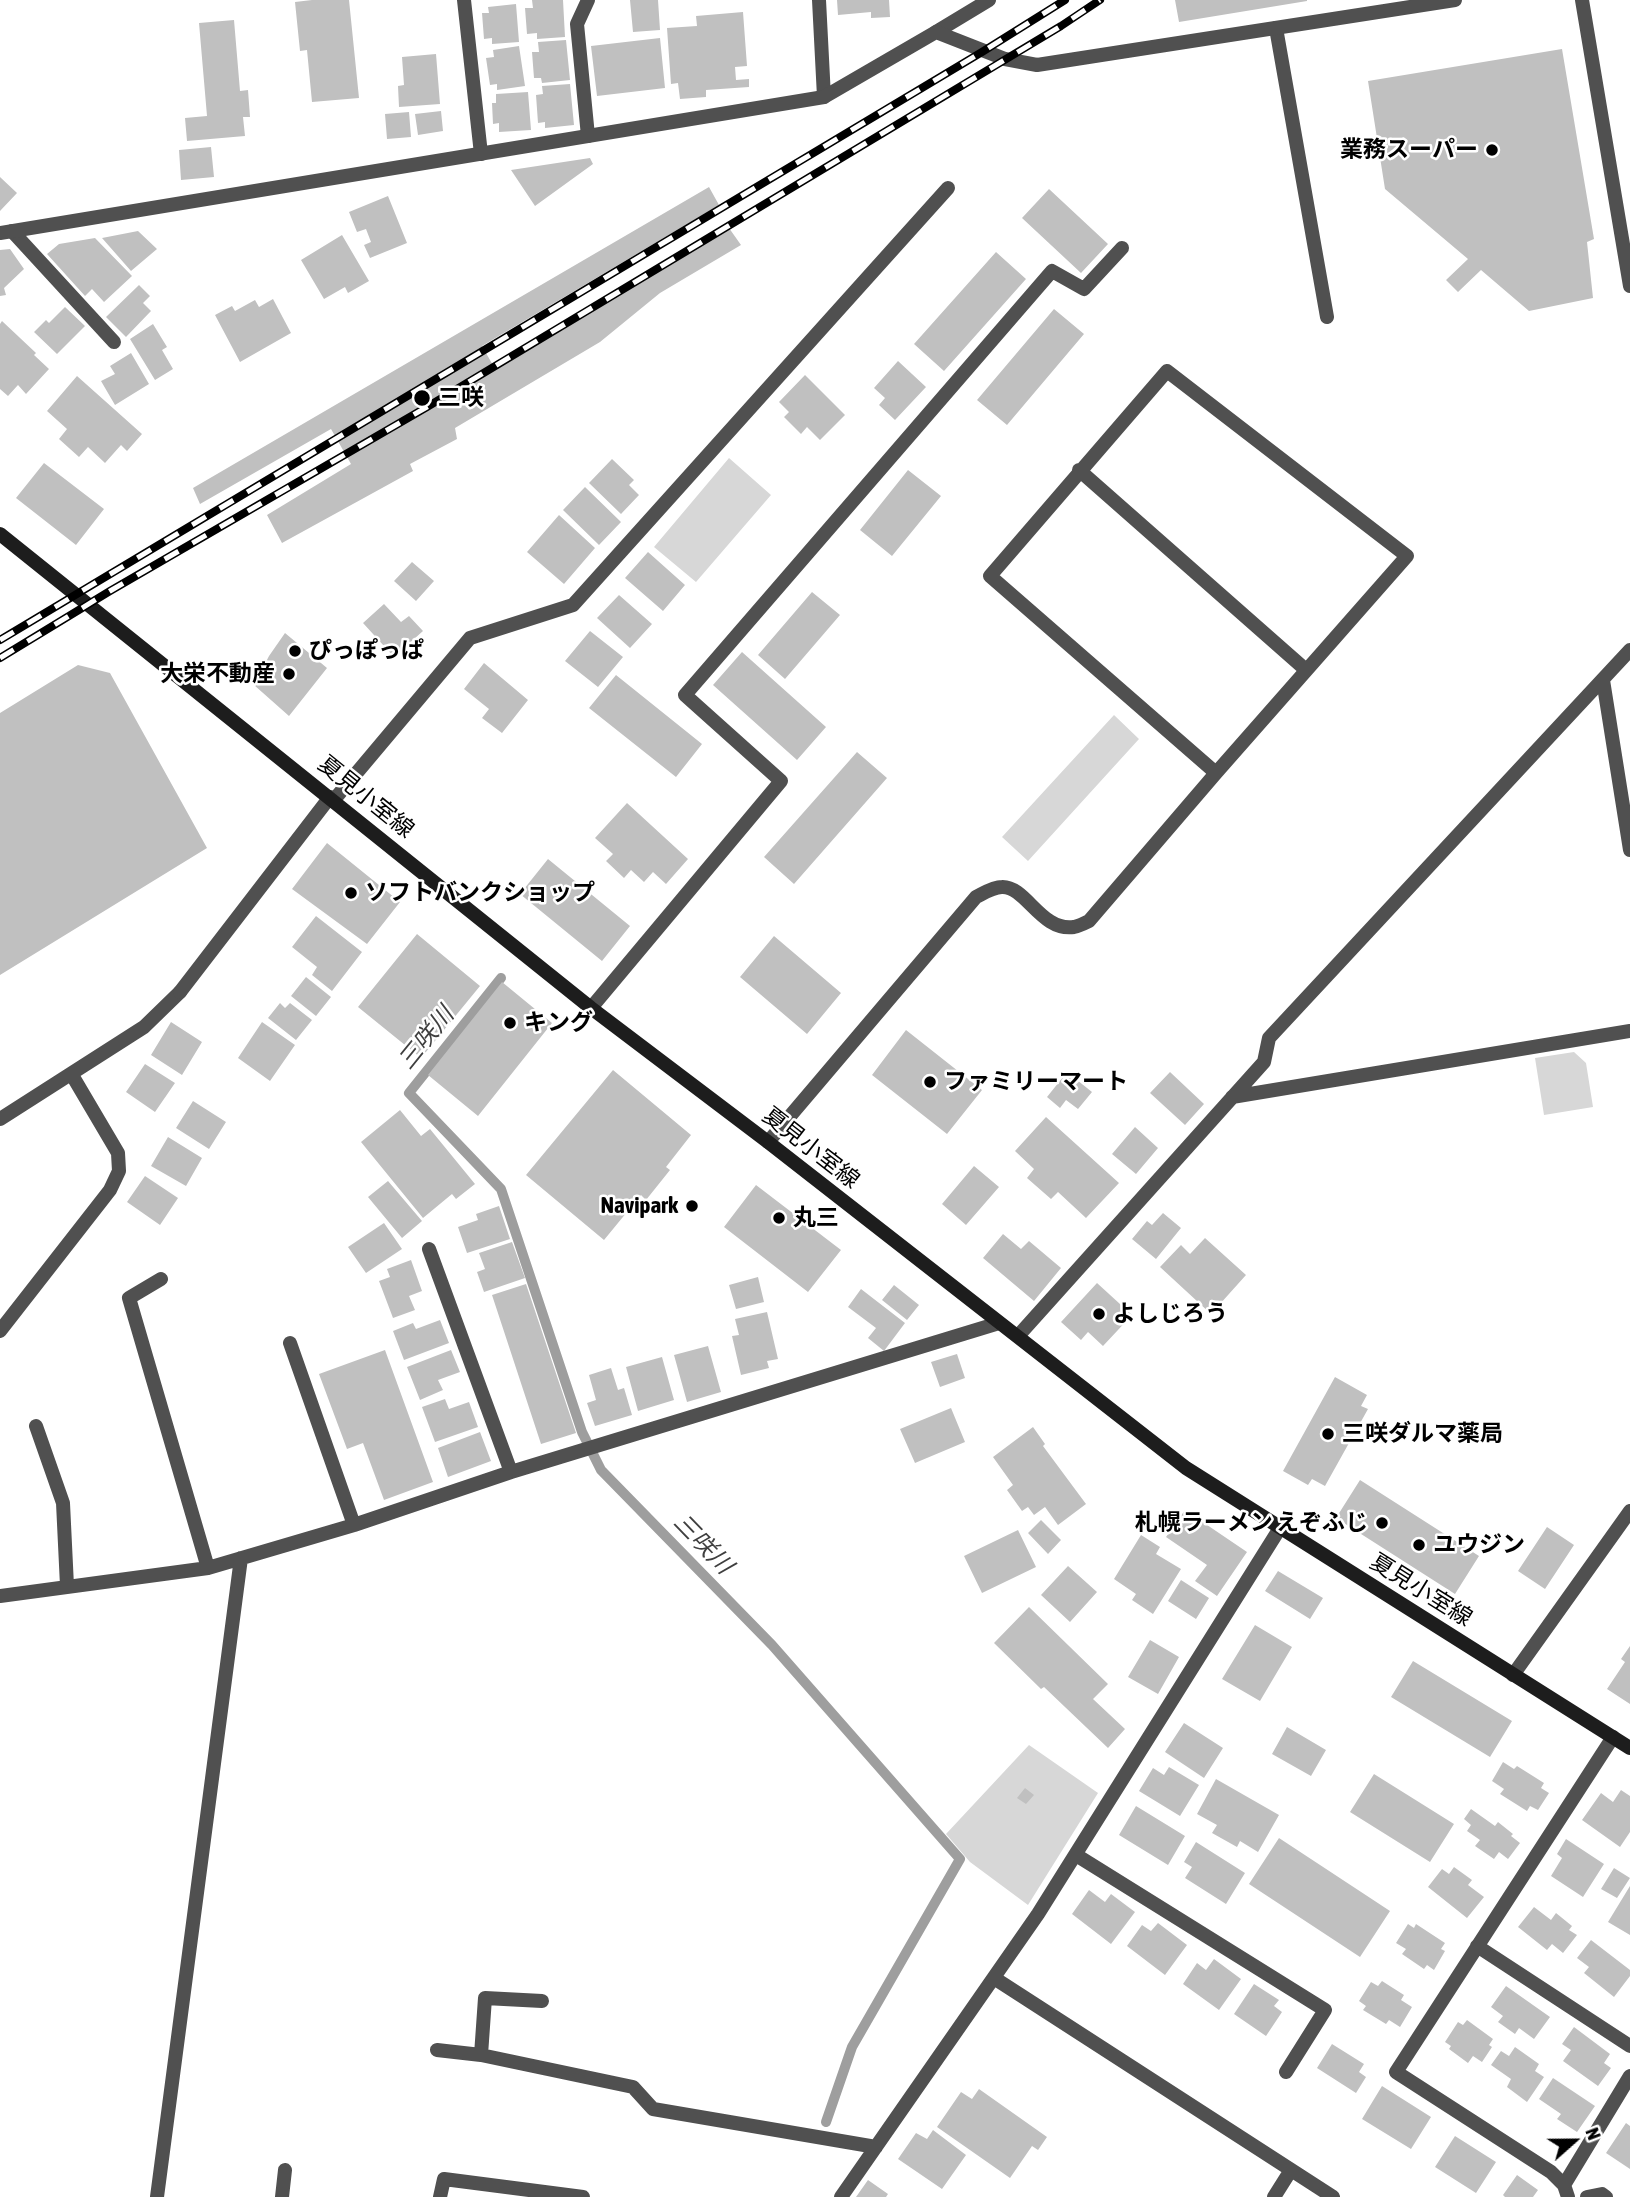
<!DOCTYPE html>
<html>
<head>
<meta charset="utf-8">
<style>
  body { margin:0 }
  #map { position:relative; width:1630px; height:2197px; overflow:hidden; background:#fff; font-family:"Asap Condensed",sans-serif }
  canvas { display:block }
  .north { position:absolute; left:1539px; top:2106px; width:70px; height:70px; -webkit-text-stroke:5px #fff; paint-order:stroke; rotate:69deg; font-size:19px; font-weight:700; line-height:28px; text-align:center; color:#000 }
  .north::after { content:''; display:block; margin:auto; width:24px; height:32px; background:#000; clip-path:polygon(50% 0,100% 100%,50% 72%,0 100%) }
</style>
</head>
<body>
<div id="map">
<canvas width="1630" height="2197"></canvas>
<div class="north">N</div>
</div>
<script>
const g = document.querySelector('canvas').getContext('2d');
g.lineJoin = 'round';
function paint(path, color) { g.fillStyle = color; g.fill(path, 'evenodd'); }
function stroke(path, color, width, dash) { g.strokeStyle = color; g.lineWidth = width; g.lineCap = dash ? 'butt' : 'round'; g.setLineDash(dash || []); g.stroke(path); }
function write(font, color, halo, rows, align = 'center') {
  g.font = font + ' "Asap Condensed","Noto Sans JP",sans-serif'; g.lineWidth = 5; g.setLineDash([]); g.textBaseline = 'middle'; g.strokeStyle = halo; g.fillStyle = color; for (const [text, x, y, turn = 0] of rows) {
    g.save(); g.translate(x, y); g.rotate((+turn || 0) * Math.PI / 180); g.textAlign = isNaN(turn) ? turn : align; if (halo) g.strokeText(text, 0, 0); g.fillText(text, 0, 0); g.restore();
  }
}
paint(new Path2D(`
  M 729,458 L 771,495 L 696,582 L 654,547 Z
  M 1114,715 L 1139,739 L 1028,861 L 1002,837 Z
  M 1574,1052 L 1586,1063 L 1593,1107 L 1544,1115 L 1535,1058 Z
  M 1029,1745 L 1098,1793 L 1028,1905 L 970,1862 L 946,1834 Z`), '#d7d7d7');
stroke(new Path2D(`
  M 501,978 L 409,1093 L 501,1189 L 582,1432 L 601,1470 L 772,1645 L 960,1859 L 852,2047 L 826,2122`), '#9e9e9e', 10);
paint(new Path2D(`
  M 312,0 L 349,0 L 359,98 L 312,102 L 307,50 L 300,51 L 295,2 Z
  M 532,0 L 563,0 L 565,37 L 537,39 L 537,33 L 527,34 L 525,8 L 533,8 Z
  M 630,0 L 658,0 L 660,30 L 633,32 Z
  M 837,0 L 889,0 L 890,17 L 871,18 L 871,12 L 838,15 Z
  M 1175,0 L 1307,0 L 1307,1 L 1179,22 Z
  M 516,4 L 519,42 L 492,44 L 492,38 L 484,39 L 482,13 L 489,13 L 488,7 Z
  M 743,12 L 747,66 L 735,67 L 736,80 L 749,79 L 749,87 L 706,90 L 706,97 L 680,99 L 678,83 L 671,84 L 667,28 L 697,26 L 696,16 Z
  M 234,20 L 240,91 L 248,90 L 250,117 L 243,117 L 245,136 L 187,141 L 185,118 L 207,116 L 199,23 Z
  M 660,38 L 665,88 L 597,96 L 591,46 Z
  M 566,40 L 570,80 L 542,83 L 541,78 L 534,78 L 532,52 L 539,52 L 538,42 Z
  M 519,46 L 525,86 L 497,90 L 497,84 L 490,85 L 486,58 L 494,57 L 493,50 Z
  M 1562,49 L 1594,239 L 1587,242 L 1593,298 L 1529,311 L 1481,270 L 1458,292 L 1446,280 L 1468,259 L 1385,189 L 1368,81 Z
  M 436,54 L 440,104 L 399,107 L 398,86 L 404,85 L 402,57 Z
  M 570,84 L 574,125 L 545,128 L 545,122 L 538,123 L 536,95 L 543,94 L 542,86 Z
  M 528,92 L 531,130 L 499,132 L 499,123 L 493,124 L 492,103 L 496,103 L 496,94 Z
  M 441,111 L 443,131 L 418,135 L 415,114 Z
  M 409,112 L 411,137 L 387,139 L 385,114 Z
  M 211,147 L 214,177 L 181,180 L 179,150 Z
  M 590,158 L 593,164 L 535,206 L 511,170 Z
  M 0,177 L 17,193 L 0,211 Z
  M 709,187 L 719,205 L 482,346 L 494,367 L 729,228 L 741,245 L 660,293 L 600,342 L 455,428 L 457,439 L 410,464 L 413,471 L 282,543 L 267,515 L 351,464 L 331,429 L 200,504 L 193,488 Z
  M 1049,189 L 1108,244 L 1081,273 L 1022,218 Z
  M 388,196 L 407,243 L 370,258 L 364,245 L 371,242 L 366,229 L 357,232 L 349,212 Z
  M 138,231 L 157,249 L 131,271 L 102,238 Z
  M 342,235 L 369,281 L 348,293 L 345,287 L 324,299 L 301,260 Z
  M 95,238 L 132,276 L 104,302 L 92,289 L 85,296 L 47,254 L 59,244 Z
  M 10,249 L 24,269 L 4,288 L 6,295 L 0,296 L 0,250 Z
  M 996,252 L 1026,279 L 944,371 L 914,344 Z
  M 139,285 L 150,296 L 143,303 L 151,311 L 126,337 L 106,317 Z
  M 273,299 L 291,333 L 240,362 L 215,315 L 232,306 L 235,311 L 255,300 L 259,307 Z
  M 65,307 L 85,326 L 57,354 L 34,332 L 46,320 L 49,323 Z
  M 1054,309 L 1084,334 L 1007,425 L 977,400 Z
  M 2,321 L 36,353 L 34,355 L 49,369 L 26,394 L 18,385 L 8,396 L 0,389 L 0,324 Z
  M 153,324 L 167,347 L 162,350 L 173,369 L 155,380 L 130,339 Z
  M 131,353 L 149,384 L 115,405 L 101,381 L 115,374 L 110,366 Z
  M 898,361 L 926,387 L 895,420 L 879,405 L 885,398 L 874,388 Z
  M 805,375 L 845,415 L 820,440 L 807,427 L 801,434 L 784,417 L 789,412 L 779,402 Z
  M 77,376 L 142,434 L 127,451 L 121,445 L 105,463 L 88,447 L 79,457 L 59,439 L 67,429 L 47,411 Z
  M 612,459 L 634,480 L 629,485 L 639,495 L 621,514 L 589,483 Z
  M 44,463 L 104,509 L 76,545 L 16,498 Z
  M 908,470 L 941,496 L 892,556 L 860,530 Z
  M 585,487 L 621,522 L 599,545 L 563,510 Z
  M 559,515 L 595,548 L 564,584 L 527,552 Z
  M 648,552 L 685,585 L 663,611 L 625,578 Z
  M 412,562 L 434,581 L 416,601 L 394,581 Z
  M 812,592 L 840,615 L 785,679 L 758,655 Z
  M 619,595 L 652,624 L 630,648 L 597,618 Z
  M 384,604 L 401,622 L 409,616 L 423,631 L 394,657 L 363,623 Z
  M 590,631 L 623,657 L 598,687 L 565,661 Z
  M 285,633 L 327,668 L 289,716 L 254,685 L 269,656 Z
  M 742,652 L 826,727 L 797,760 L 713,685 Z
  M 484,663 L 528,700 L 502,733 L 482,718 L 489,709 L 464,689 Z
  M 78,665 L 110,673 L 207,848 L 0,975 L 0,713 Z
  M 616,675 L 702,744 L 676,777 L 589,708 Z
  M 857,752 L 887,778 L 794,884 L 764,857 Z
  M 627,803 L 688,859 L 666,884 L 653,872 L 644,882 L 631,870 L 624,878 L 606,861 L 613,854 L 595,838 Z
  M 327,843 L 400,902 L 367,944 L 292,889 Z
  M 548,859 L 630,926 L 602,961 L 520,894 Z
  M 316,916 L 362,952 L 332,991 L 312,975 L 317,967 L 292,947 Z
  M 417,934 L 480,986 L 421,1058 L 358,1007 Z
  M 774,936 L 841,993 L 807,1034 L 740,977 Z
  M 306,977 L 331,997 L 316,1016 L 291,996 Z
  M 502,982 L 552,1023 L 478,1116 L 428,1075 Z
  M 280,1003 L 285,1008 L 290,1003 L 312,1020 L 296,1040 L 268,1018 Z
  M 171,1022 L 202,1042 L 182,1075 L 151,1055 Z
  M 262,1022 L 295,1045 L 270,1081 L 238,1058 Z
  M 906,1030 L 982,1090 L 947,1134 L 872,1075 Z
  M 145,1064 L 175,1083 L 155,1112 L 126,1092 Z
  M 613,1070 L 691,1135 L 666,1167 L 670,1170 L 646,1200 L 641,1195 L 604,1240 L 526,1175 Z
  M 1067,1072 L 1092,1092 L 1078,1109 L 1066,1100 L 1060,1108 L 1047,1097 Z
  M 1170,1072 L 1204,1104 L 1185,1125 L 1150,1093 Z
  M 193,1101 L 226,1122 L 209,1149 L 176,1128 Z
  M 400,1110 L 421,1136 L 430,1129 L 475,1184 L 456,1199 L 452,1194 L 423,1218 L 361,1142 Z
  M 1046,1117 L 1119,1183 L 1086,1218 L 1058,1192 L 1051,1199 L 1027,1178 L 1034,1169 L 1015,1151 Z
  M 1135,1127 L 1158,1148 L 1136,1174 L 1112,1154 Z
  M 168,1137 L 202,1158 L 186,1186 L 151,1166 Z
  M 974,1166 L 999,1187 L 966,1225 L 942,1204 Z
  M 145,1176 L 178,1198 L 160,1225 L 127,1202 Z
  M 388,1181 L 422,1221 L 402,1238 L 368,1197 Z
  M 756,1185 L 841,1250 L 808,1292 L 724,1227 Z
  M 499,1206 L 510,1239 L 467,1253 L 458,1227 L 478,1220 L 476,1214 Z
  M 1163,1213 L 1181,1228 L 1156,1259 L 1132,1239 L 1147,1221 L 1152,1225 Z
  M 384,1223 L 402,1249 L 366,1273 L 348,1247 Z
  M 1003,1234 L 1021,1249 L 1029,1241 L 1061,1268 L 1034,1301 L 983,1258 Z
  M 1205,1238 L 1246,1275 L 1211,1314 L 1160,1267 L 1181,1245 L 1190,1254 Z
  M 512,1242 L 525,1278 L 484,1292 L 477,1272 L 485,1269 L 479,1253 Z
  M 411,1260 L 422,1291 L 409,1296 L 415,1310 L 393,1318 L 379,1281 L 390,1277 L 387,1269 Z
  M 758,1277 L 764,1302 L 736,1309 L 729,1285 Z
  M 1097,1283 L 1132,1315 L 1103,1346 L 1088,1332 L 1081,1340 L 1061,1322 Z
  M 526,1284 L 576,1433 L 541,1444 L 492,1295 Z
  M 894,1285 L 919,1305 L 907,1320 L 882,1300 Z
  M 861,1289 L 905,1323 L 884,1351 L 868,1338 L 876,1328 L 848,1307 Z
  M 767,1312 L 778,1359 L 767,1361 L 769,1368 L 741,1375 L 732,1336 L 739,1335 L 735,1319 Z
  M 440,1320 L 449,1343 L 404,1360 L 393,1331 L 413,1323 L 416,1329 Z
  M 708,1346 L 721,1392 L 687,1402 L 674,1355 Z
  M 385,1350 L 433,1482 L 384,1500 L 363,1443 L 347,1449 L 319,1374 Z
  M 451,1350 L 460,1372 L 438,1380 L 443,1390 L 420,1400 L 407,1367 Z
  M 957,1354 L 965,1378 L 940,1387 L 931,1362 Z
  M 662,1357 L 674,1400 L 638,1411 L 626,1367 Z
  M 611,1368 L 618,1390 L 624,1388 L 632,1415 L 595,1426 L 587,1403 L 596,1400 L 589,1375 Z
  M 1335,1377 L 1367,1395 L 1361,1406 L 1368,1409 L 1325,1486 L 1312,1479 L 1308,1485 L 1283,1471 Z
  M 445,1399 L 449,1409 L 469,1402 L 478,1427 L 435,1442 L 422,1407 Z
  M 951,1408 L 965,1442 L 915,1463 L 900,1429 Z
  M 1033,1427 L 1045,1444 L 1043,1446 L 1086,1504 L 1058,1525 L 1045,1507 L 1034,1515 L 1028,1507 L 1022,1511 L 1007,1490 L 1013,1485 L 993,1457 Z
  M 480,1432 L 491,1461 L 448,1477 L 438,1448 Z
  M 1360,1480 L 1479,1556 L 1455,1594 L 1336,1518 Z
  M 1185,1510 L 1247,1552 L 1217,1596 L 1195,1581 L 1207,1565 L 1166,1537 Z
  M 1041,1520 L 1061,1540 L 1048,1554 L 1028,1533 Z
  M 1547,1527 L 1574,1545 L 1545,1589 L 1518,1571 Z
  M 1018,1530 L 1036,1567 L 982,1593 L 964,1556 Z
  M 1141,1535 L 1160,1547 L 1156,1554 L 1181,1569 L 1153,1614 L 1132,1600 L 1136,1594 L 1114,1579 Z
  M 1068,1566 L 1097,1592 L 1070,1622 L 1041,1595 Z
  M 1278,1571 L 1323,1598 L 1310,1619 L 1265,1591 Z
  M 1181,1580 L 1209,1598 L 1196,1619 L 1168,1601 Z
  M 1029,1607 L 1108,1684 L 1093,1699 L 1125,1729 L 1108,1748 L 1044,1687 L 1041,1689 L 994,1643 Z
  M 1255,1625 L 1292,1647 L 1260,1701 L 1222,1679 Z
  M 1150,1640 L 1179,1657 L 1158,1694 L 1128,1677 Z
  M 1630,1646 L 1630,1704 L 1607,1689 L 1625,1662 L 1621,1659 Z
  M 1413,1661 L 1512,1721 L 1490,1757 L 1391,1697 Z
  M 1184,1723 L 1223,1748 L 1204,1778 L 1165,1752 Z
  M 1287,1727 L 1326,1750 L 1311,1776 L 1272,1754 Z
  M 1503,1762 L 1514,1769 L 1517,1766 L 1544,1783 L 1541,1788 L 1549,1793 L 1538,1810 L 1530,1806 L 1527,1811 L 1500,1794 L 1504,1789 L 1492,1781 Z
  M 1169,1767 L 1199,1785 L 1180,1816 L 1139,1791 L 1153,1768 L 1164,1775 Z
  M 1374,1774 L 1454,1824 L 1430,1862 L 1350,1812 Z
  M 1216,1779 L 1279,1815 L 1258,1852 L 1240,1841 L 1237,1847 L 1212,1833 L 1217,1825 L 1197,1814 Z
  M 1025,1788 L 1034,1795 L 1026,1804 L 1017,1798 Z
  M 1621,1790 L 1630,1796 L 1630,1832 L 1620,1847 L 1582,1820 L 1601,1793 L 1613,1802 Z
  M 1136,1806 L 1185,1836 L 1168,1865 L 1119,1835 Z
  M 1471,1809 L 1495,1826 L 1498,1822 L 1513,1834 L 1511,1836 L 1520,1843 L 1508,1859 L 1499,1852 L 1494,1859 L 1475,1846 L 1480,1840 L 1467,1831 L 1471,1825 L 1464,1819 Z
  M 1279,1838 L 1390,1911 L 1360,1957 L 1249,1884 Z
  M 1566,1839 L 1604,1864 L 1583,1897 L 1551,1876 L 1562,1858 L 1557,1854 Z
  M 1196,1842 L 1245,1873 L 1226,1904 L 1185,1878 L 1192,1867 L 1184,1862 Z
  M 1454,1867 L 1472,1880 L 1468,1885 L 1484,1897 L 1467,1918 L 1428,1887 L 1442,1869 L 1449,1874 Z
  M 1614,1868 L 1630,1878 L 1617,1898 L 1601,1889 Z
  M 1630,1886 L 1630,1935 L 1608,1922 Z
  M 1089,1890 L 1105,1902 L 1111,1894 L 1135,1912 L 1111,1944 L 1072,1914 Z
  M 1534,1907 L 1551,1920 L 1556,1913 L 1572,1926 L 1569,1930 L 1577,1935 L 1563,1953 L 1552,1944 L 1547,1950 L 1518,1927 Z
  M 1158,1923 L 1187,1945 L 1165,1975 L 1127,1946 L 1142,1925 L 1151,1931 Z
  M 1408,1924 L 1414,1928 L 1416,1924 L 1445,1943 L 1441,1949 L 1445,1951 L 1434,1970 L 1427,1965 L 1424,1969 L 1402,1954 L 1406,1949 L 1396,1943 Z
  M 1591,1940 L 1630,1970 L 1630,1976 L 1614,1997 L 1584,1973 L 1589,1967 L 1577,1958 Z
  M 1214,1959 L 1241,1979 L 1219,2010 L 1183,1984 L 1197,1963 L 1206,1970 Z
  M 1382,1981 L 1404,1995 L 1401,2000 L 1412,2007 L 1400,2027 L 1389,2020 L 1386,2024 L 1363,2010 L 1366,2006 L 1359,2001 L 1371,1982 L 1378,1986 Z
  M 1254,1984 L 1279,2000 L 1274,2006 L 1282,2012 L 1266,2036 L 1234,2014 Z
  M 1506,1986 L 1550,2017 L 1534,2039 L 1519,2028 L 1515,2034 L 1498,2022 L 1503,2016 L 1491,2007 Z
  M 1467,2020 L 1493,2039 L 1489,2045 L 1492,2047 L 1482,2062 L 1473,2056 L 1468,2063 L 1449,2049 L 1451,2046 L 1445,2042 L 1458,2022 L 1463,2025 Z
  M 1574,2027 L 1610,2054 L 1604,2063 L 1611,2068 L 1598,2086 L 1563,2061 L 1571,2050 L 1562,2044 Z
  M 1332,2044 L 1364,2064 L 1359,2072 L 1366,2077 L 1356,2093 L 1317,2068 Z
  M 1515,2047 L 1539,2064 L 1535,2071 L 1544,2077 L 1527,2102 L 1507,2087 L 1511,2079 L 1491,2065 L 1501,2051 L 1509,2056 Z
  M 1553,2078 L 1595,2106 L 1577,2132 L 1557,2119 L 1561,2114 L 1539,2099 Z
  M 1382,2086 L 1431,2117 L 1411,2149 L 1362,2119 Z
  M 979,2089 L 1047,2137 L 1038,2150 L 1032,2146 L 1010,2178 L 937,2127 L 961,2092 L 972,2099 Z
  M 1626,2123 L 1630,2126 L 1630,2169 L 1606,2153 Z
  M 933,2130 L 966,2155 L 942,2189 L 898,2159 L 916,2133 L 927,2139 Z
  M 1455,2136 L 1496,2162 L 1476,2193 L 1435,2167 Z
  M 1517,2175 L 1538,2190 L 1533,2197 L 1505,2197 L 1503,2195 Z
  M 868,2180 L 888,2194 L 886,2197 L 856,2197 Z`), '#c0c0c0');
stroke(new Path2D(`
  M 464,0 L 481,154
  M 819,0 L 824,97
  M 1582,0 L 1630,286
  M 1276,28 L 1327,317
  M 936,32 L 989,0
  M 588,136 L 577,24 L 588,0
  M 12,231 L 114,342
  M 1079,470 L 1306,670
  M 1603,680 L 1630,850
  M 333,801 L 470,638 L 573,605 L 948,188
  M 591,1008 L 781,781 L 685,695 L 1052,271 L 1084,289 L 1122,248
  M 1232,1097 L 1630,1031
  M 0,1119 L 144,1027 L 180,992
  M 768,1142 L 976,897 C 984,893 993,887 1002,887 C 1026,886 1041,932 1074,927 C 1079,926 1085,923 1089,921 L 1216,773 L 1407,556 L 1167,371 L 990,576 L 1216,773
  M 429,1249 L 511,1472
  M 161,1279 L 129,1298 L 208,1568
  M 0,1331 L 110,1190 L 119,1171 L 118,1153 L 72,1075
  M 1018,1336 L 1264,1062 L 1269,1038 L 1630,650
  M 290,1343 L 354,1525
  M 36,1426 L 63,1503 L 67,1586
  M 0,1596 L 208,1568 L 354,1525 L 511,1472 L 999,1323
  M 1513,1675 L 1630,1511
  M 1076,1855 L 1325,2010 L 1286,2072
  M 1477,1946 L 1630,2046
  M 994,1978 L 1333,2197
  M 437,2050 L 481,2055 L 633,2087 L 653,2109 L 876,2147
  M 481,2055 L 485,1998 L 542,2001
  M 1564,2185 L 1630,2076
  M 157,2197 L 241,1558
  M 282,2197 L 285,2170
  M 440,2197 L 444,2179 L 583,2197
  M 841,2197 L 1038,1914 L 1280,1528
  M 1274,2197 L 1291,2170
  M 1568,2197 L 1564,2185 L 1551,2172 L 1396,2072 L 1613,1737
  M 1587,2197 L 1602,2194 L 1606,2197`), '#505050', 14);
stroke(new Path2D(`
  M 0,233 L 824,97 L 936,32 L 1005,59 L 1037,65 L 1455,0
  M 180,992 L 330,797`), '#505050', 14);
stroke(new Path2D(`
  M 0,534 L 591,1008 L 768,1142 L 1186,1468 L 1630,1748`), '#1d1d1d', 14);
const rail = new Path2D(`
  M 0,640 L 982,52 L 1065,0
  M 0,658 L 110,591 L 427,407 L 1061,26 L 1100,0`);
stroke(rail, '#000', 8);
stroke(rail, '#fff', 5, [16]);
for (const [x, y, r, color] of [
  [1492,150,7,"#000"],
  [422,398,9,"#000"],
  [295,651,7,"#000"],
  [289,674,7,"#000"],
  [351,893,7,"#000"],
  [510,1023,7,"#000"],
  [930,1082,7,"#000"],
  [692,1206,7,"#000"],
  [779,1218,7,"#000"],
  [1099,1314,7,"#000"],
  [1328,1434,7,"#000"],
  [1382,1523,7,"#000"],
  [1419,1545,7,"#000"]
]) { const dot = new Path2D(); dot.arc(x, y, r, 0, 2 * Math.PI); g.fillStyle = color; g.fill(dot); stroke(dot, '#fff', 2.5); }
write('bold 23px', '#000', '#fff', [
  ["業務スーパー",1478,150,"right"],
  ["三咲",438,398],
  ["ぴっぽっぱ",309,651],
  ["大栄不動産",275,674,"right"],
  ["ソフトバンクショップ",365,893],
  ["キング",524,1023],
  ["ファミリーマート",944,1082],
  ["Navipark",678,1206,"right"],
  ["丸三",793,1218],
  ["よしじろう",1113,1314],
  ["三咲ダルマ薬局",1342,1434],
  ["札幌ラーメン えぞふじ",1368,1523,"right"],
  ["ユウジン",1433,1545]
], 'left');
write('23px', '#000', '#fff', [
  ["夏見小室線",366,797,39],
  ["夏見小室線",811,1148,38],
  ["夏見小室線",1421,1590,32]
]);
write('italic 24px', '#3f3f3f', '#fff', [
  ["三咲川",426,1038,-51],
  ["三咲川",703,1544,46]
]);
</script>
</body>
</html>
